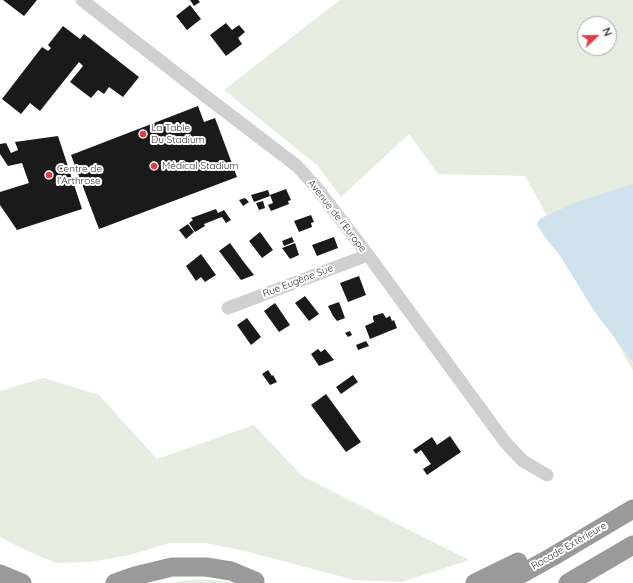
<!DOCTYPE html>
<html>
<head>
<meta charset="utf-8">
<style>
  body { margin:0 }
  #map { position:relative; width:633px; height:583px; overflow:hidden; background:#fff; font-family:Quicksand,sans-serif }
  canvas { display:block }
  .north { position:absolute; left:577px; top:16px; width:40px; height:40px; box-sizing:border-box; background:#fff; border:1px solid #adadad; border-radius:50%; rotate:68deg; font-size:11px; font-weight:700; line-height:16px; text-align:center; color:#333 }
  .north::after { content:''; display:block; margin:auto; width:14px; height:18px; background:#e63946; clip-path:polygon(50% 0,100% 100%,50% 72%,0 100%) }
</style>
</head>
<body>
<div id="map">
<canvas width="633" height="583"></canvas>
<div class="north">N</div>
</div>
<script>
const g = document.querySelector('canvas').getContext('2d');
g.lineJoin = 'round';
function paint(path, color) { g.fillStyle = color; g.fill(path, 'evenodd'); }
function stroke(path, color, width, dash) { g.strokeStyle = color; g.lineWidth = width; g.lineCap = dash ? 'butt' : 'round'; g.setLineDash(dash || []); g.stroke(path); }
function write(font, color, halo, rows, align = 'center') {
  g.font = font + ' Quicksand,sans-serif'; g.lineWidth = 4; g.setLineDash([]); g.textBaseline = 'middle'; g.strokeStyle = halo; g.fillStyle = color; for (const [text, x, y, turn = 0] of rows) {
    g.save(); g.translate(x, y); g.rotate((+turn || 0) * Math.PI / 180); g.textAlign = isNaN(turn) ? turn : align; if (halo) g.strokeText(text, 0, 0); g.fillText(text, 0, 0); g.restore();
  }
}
paint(new Path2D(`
  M 340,0 L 633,0 L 633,371 L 525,176 L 438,174 L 409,134 L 341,197 L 318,166 L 224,90 ZM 585,24 L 609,24 L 609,48 L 585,48 Z
  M 44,378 L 99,395 L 157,459 L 254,425 L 302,476 L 469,560 L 402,582 L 354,580 L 245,551 L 206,543 L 170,543 L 130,555 L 90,562 L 56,563 L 21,548 L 0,537 L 0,391 Z
  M 192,580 L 212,580 L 235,583 L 171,583 Z`), '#e6ecdf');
paint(new Path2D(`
  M 633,184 L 633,362 L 594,311 L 561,257 L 544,236 L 537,224 L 539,219 L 579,201 Z`), '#cfe2ee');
paint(new Path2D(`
  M 3,0 L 37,0 L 24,16 Z
  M 190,0 L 198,0 L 200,2 L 194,6 Z
  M 190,5 L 201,19 L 187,30 L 176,16 Z
  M 226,23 L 232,30 L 239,25 L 245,32 L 238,38 L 242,44 L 226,56 L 210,35 Z
  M 63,26 L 80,39 L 84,34 L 139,77 L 123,97 L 109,87 L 104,94 L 98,90 L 91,98 L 70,82 L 83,66 L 79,62 L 40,111 L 30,103 L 21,114 L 2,99 L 42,47 L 48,51 L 51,48 L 48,45 Z
  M 198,106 L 204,122 L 215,118 L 237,177 L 99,229 L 71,155 Z
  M 58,136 L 82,209 L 17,230 L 0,205 L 0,192 L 29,183 L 22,163 L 8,166 L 0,154 L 0,144 L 6,143 L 11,153 L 18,150 L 15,142 Z
  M 286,189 L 291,200 L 288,201 L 289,204 L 271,211 L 268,205 L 273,203 L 270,195 Z
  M 268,190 L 270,196 L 254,202 L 251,195 Z
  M 245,198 L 249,202 L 243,206 L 239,200 Z
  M 263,201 L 265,208 L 259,210 L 256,203 Z
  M 216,209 L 218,213 L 224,210 L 231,220 L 226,223 L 222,217 L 204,224 L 205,226 L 195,232 L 189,223 L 193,220 L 191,218 Z
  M 311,215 L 314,222 L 311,223 L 312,227 L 299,232 L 294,221 Z
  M 188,224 L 194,232 L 186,239 L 179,230 Z
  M 260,232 L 273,250 L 262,258 L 249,241 Z
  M 292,237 L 294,242 L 284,246 L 282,241 Z
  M 334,237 L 338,248 L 317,256 L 312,245 Z
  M 230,243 L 243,261 L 254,275 L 241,280 L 219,251 Z
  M 295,243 L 299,255 L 290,259 L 282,248 Z
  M 201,254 L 216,275 L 205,282 L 201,277 L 196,281 L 186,266 Z
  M 359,276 L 366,295 L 348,302 L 340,283 Z
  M 305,296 L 319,314 L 309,321 L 295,303 Z
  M 339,302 L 345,318 L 337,321 L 333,316 L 328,306 Z
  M 275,303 L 290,325 L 279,332 L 264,311 Z
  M 383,313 L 386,318 L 390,316 L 392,321 L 394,320 L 397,328 L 370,339 L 365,326 L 374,322 L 373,318 L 373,316 Z
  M 247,318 L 261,337 L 251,345 L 237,325 Z
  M 350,331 L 352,335 L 348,337 L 345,333 Z
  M 366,341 L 369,346 L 358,350 L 356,345 Z
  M 318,349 L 321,352 L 325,349 L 334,360 L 319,366 L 311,354 Z
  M 268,370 L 272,376 L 273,375 L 277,382 L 270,385 L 262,374 Z
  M 353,375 L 358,382 L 341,394 L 336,387 Z
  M 326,394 L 361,442 L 346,452 L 311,405 Z
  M 450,436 L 461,452 L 427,475 L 423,469 L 431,464 L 421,450 L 416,454 L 413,450 L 432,437 L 437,445 Z`), '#1a1a1a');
stroke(new Path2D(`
  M 82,0 L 208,98 L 297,166 L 316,187 L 368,255 L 505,442 L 523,461 L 547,475
  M 228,308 L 368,255`), '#d0d0d0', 13);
stroke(new Path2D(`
  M 0,574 L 22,583
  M 115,583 L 135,576 L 172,567 L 206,567 L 231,571 L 255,581
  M 475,583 L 518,562
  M 505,583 L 552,557 L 633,509
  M 568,583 L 633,545`), '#9a9a9a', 19);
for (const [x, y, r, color] of [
  [143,134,4,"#e63946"],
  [154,166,4,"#e63946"],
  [49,175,4,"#e63946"]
]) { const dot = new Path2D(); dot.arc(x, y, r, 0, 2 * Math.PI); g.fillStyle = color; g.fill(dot); stroke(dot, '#fff', 1.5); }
write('10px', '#333', '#fff', [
  ["La Table",151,128],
  ["Du Stadium",151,140],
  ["Médical Stadium",162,166],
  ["Centre de",57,169],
  ["l'Arthrose",57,181]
], 'left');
write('10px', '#333', '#fff', [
  ["Avenue de l'Europe",337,216,52],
  ["Rue Eugène Sue",298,281,-21],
  ["Rocade Extérieure",569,546,-30]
]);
</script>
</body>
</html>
